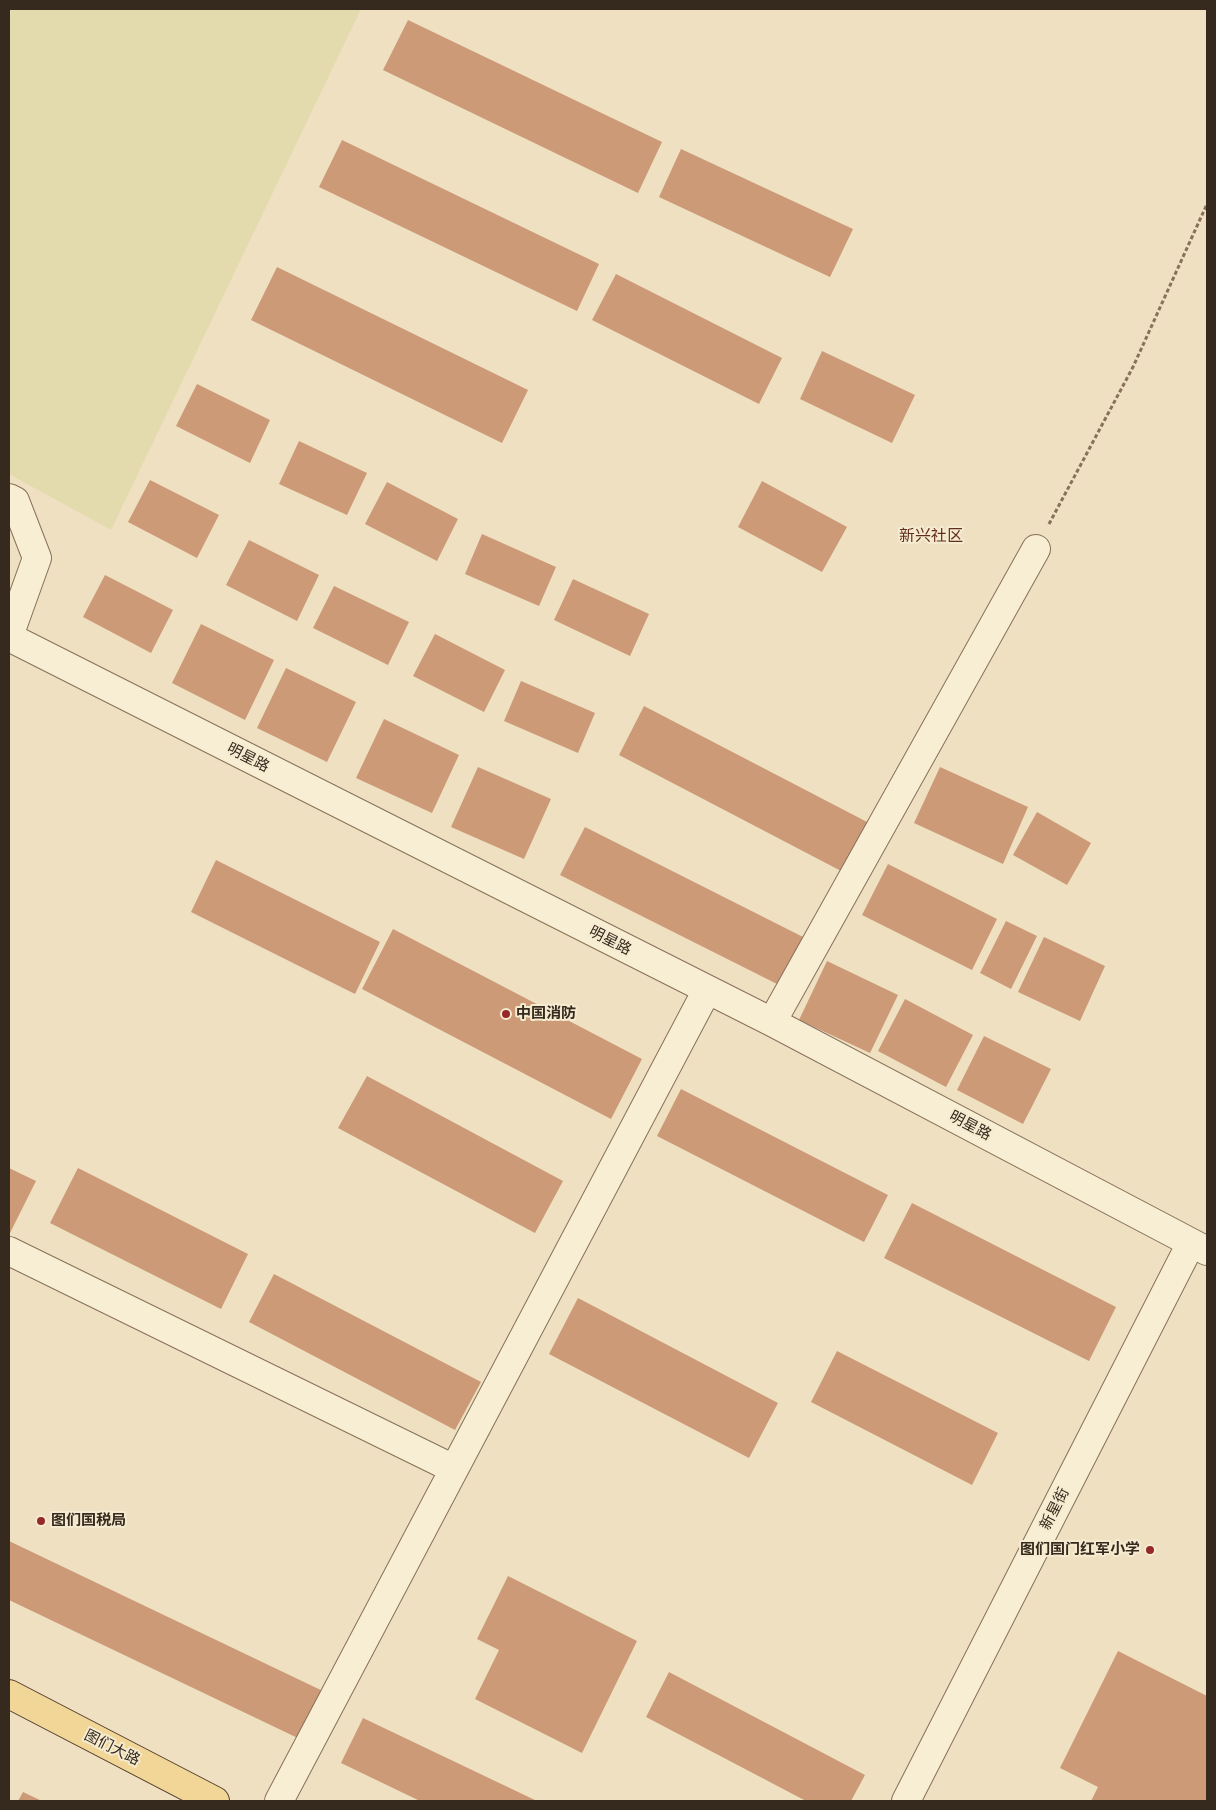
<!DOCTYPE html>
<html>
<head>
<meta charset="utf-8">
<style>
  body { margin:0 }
  #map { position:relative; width:1216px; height:1810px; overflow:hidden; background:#eee0c1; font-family:Merriweather,serif }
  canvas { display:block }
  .frame { position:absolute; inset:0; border:10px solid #36291d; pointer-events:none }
</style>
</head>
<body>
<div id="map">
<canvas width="1216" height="1810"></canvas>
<div class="frame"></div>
</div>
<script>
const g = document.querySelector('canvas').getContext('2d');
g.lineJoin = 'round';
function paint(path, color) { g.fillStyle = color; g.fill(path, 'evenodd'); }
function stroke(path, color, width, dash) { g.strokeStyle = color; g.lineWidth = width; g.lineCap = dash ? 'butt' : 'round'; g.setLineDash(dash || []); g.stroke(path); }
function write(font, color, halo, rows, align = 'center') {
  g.font = font + ' Merriweather,"Noto Sans SC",serif'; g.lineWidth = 4; g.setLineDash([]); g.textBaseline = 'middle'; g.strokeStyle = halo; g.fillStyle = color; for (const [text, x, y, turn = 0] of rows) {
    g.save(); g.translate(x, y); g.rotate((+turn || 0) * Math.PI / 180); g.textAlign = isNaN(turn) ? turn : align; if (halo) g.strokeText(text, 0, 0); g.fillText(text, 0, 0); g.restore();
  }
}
paint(new Path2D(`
  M 9,9 L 361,9 L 111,530 L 9,474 Z`), '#e3dbae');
paint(new Path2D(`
  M 408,20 L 662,142 L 638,193 L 383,70 Z
  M 342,140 L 599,264 L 577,311 L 319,187 Z
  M 681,149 L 853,229 L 830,277 L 659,197 Z
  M 277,267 L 528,390 L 502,443 L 251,320 Z
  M 616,274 L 782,358 L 759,404 L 592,320 Z
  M 822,351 L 915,395 L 892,443 L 800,399 Z
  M 197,384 L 270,420 L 250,463 L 176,426 Z
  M 299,441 L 367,473 L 347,515 L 279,484 Z
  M 150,480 L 219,515 L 197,558 L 128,522 Z
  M 762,481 L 847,527 L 822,572 L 738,527 Z
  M 387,482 L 458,519 L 437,561 L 365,524 Z
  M 482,534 L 556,567 L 539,606 L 465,574 Z
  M 249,540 L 319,575 L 297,621 L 226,585 Z
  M 105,575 L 173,610 L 151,653 L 83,617 Z
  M 573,579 L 649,614 L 630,656 L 554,620 Z
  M 334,586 L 409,622 L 388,665 L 313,628 Z
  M 201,624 L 274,660 L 245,720 L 172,683 Z
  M 435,634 L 505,670 L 484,712 L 413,676 Z
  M 286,668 L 356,702 L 327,762 L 257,728 Z
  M 521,681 L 595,713 L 578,753 L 504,721 Z
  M 644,706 L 869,823 L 843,872 L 619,755 Z
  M 384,719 L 459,755 L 432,813 L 356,778 Z
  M 478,767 L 551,799 L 524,859 L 451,827 Z
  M 940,767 L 1028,807 L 1003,864 L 914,823 Z
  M 1037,812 L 1091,843 L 1067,885 L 1013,855 Z
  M 585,827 L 811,941 L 787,989 L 560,875 Z
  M 216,860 L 380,942 L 355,994 L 191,912 Z
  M 888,864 L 997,919 L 972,970 L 862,915 Z
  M 1006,921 L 1037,936 L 1011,989 L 980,973 Z
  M 393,929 L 642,1059 L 611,1119 L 362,989 Z
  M 1044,937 L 1105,966 L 1080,1021 L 1018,992 Z
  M 827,961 L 898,995 L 870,1053 L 799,1020 Z
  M 905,999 L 973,1035 L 946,1087 L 878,1051 Z
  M 984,1036 L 1051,1069 L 1023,1124 L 957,1090 Z
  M 367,1076 L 563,1181 L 535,1233 L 338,1128 Z
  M 681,1089 L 888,1195 L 864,1242 L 657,1136 Z
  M 9,1168 L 36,1181 L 9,1235 Z
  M 78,1168 L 248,1254 L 221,1309 L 50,1223 Z
  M 912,1203 L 1116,1307 L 1089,1361 L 884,1258 Z
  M 274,1274 L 481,1382 L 455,1430 L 249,1322 Z
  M 578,1298 L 778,1403 L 749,1458 L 549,1354 Z
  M 837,1351 L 998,1433 L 972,1485 L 811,1402 Z
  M 9,1541 L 327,1693 L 304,1741 L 9,1600 Z
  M 508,1576 L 637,1641 L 582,1753 L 475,1699 L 499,1650 L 477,1639 Z
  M 1118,1651 L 1207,1696 L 1207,1801 L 1091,1801 L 1098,1787 L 1060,1768 Z
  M 669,1672 L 865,1775 L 851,1801 L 806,1801 L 646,1717 Z
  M 363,1718 L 537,1801 L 420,1801 L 341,1763 Z
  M 23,1792 L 42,1801 L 18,1801 Z`), '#cc9a77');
const minor = new Path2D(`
  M 9,498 L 15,501 L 37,558 L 9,636
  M 9,637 L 772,1022 L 1207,1251
  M 772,1022 L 1036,549
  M 9,1251 L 454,1469
  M 279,1801 L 707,990
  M 906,1801 L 1191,1243`);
const major = new Path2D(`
  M 9,1694 L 215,1801`);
stroke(minor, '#877159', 30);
stroke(major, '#543f2d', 30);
stroke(new Path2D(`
  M 1049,524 L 1133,367 L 1207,204`), '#877159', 3, [4, 2.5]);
stroke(minor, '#f8eed4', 28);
stroke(major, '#f1d698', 28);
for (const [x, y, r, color] of [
  [506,1014,5,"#952929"],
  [41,1521,5,"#952929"],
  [1150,1550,5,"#952929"]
]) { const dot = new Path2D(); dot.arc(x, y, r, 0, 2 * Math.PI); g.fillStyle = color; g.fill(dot); stroke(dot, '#f5ebd0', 2); }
write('15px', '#36291d', '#f5ebd0', [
  ["明星路",248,758,27],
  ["明星路",610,941,27],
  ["明星路",970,1126,28],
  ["新星街",1055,1509,-63],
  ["图们大路",112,1748,27]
]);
write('bold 15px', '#36291d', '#f5ebd0', [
  ["中国消防",516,1014],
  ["图们国税局",51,1521],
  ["图们国门红军小学",1140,1550,"right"]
], 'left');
write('16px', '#632c1c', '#f5ebd0', [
  ["新兴社区",931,536]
]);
</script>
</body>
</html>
